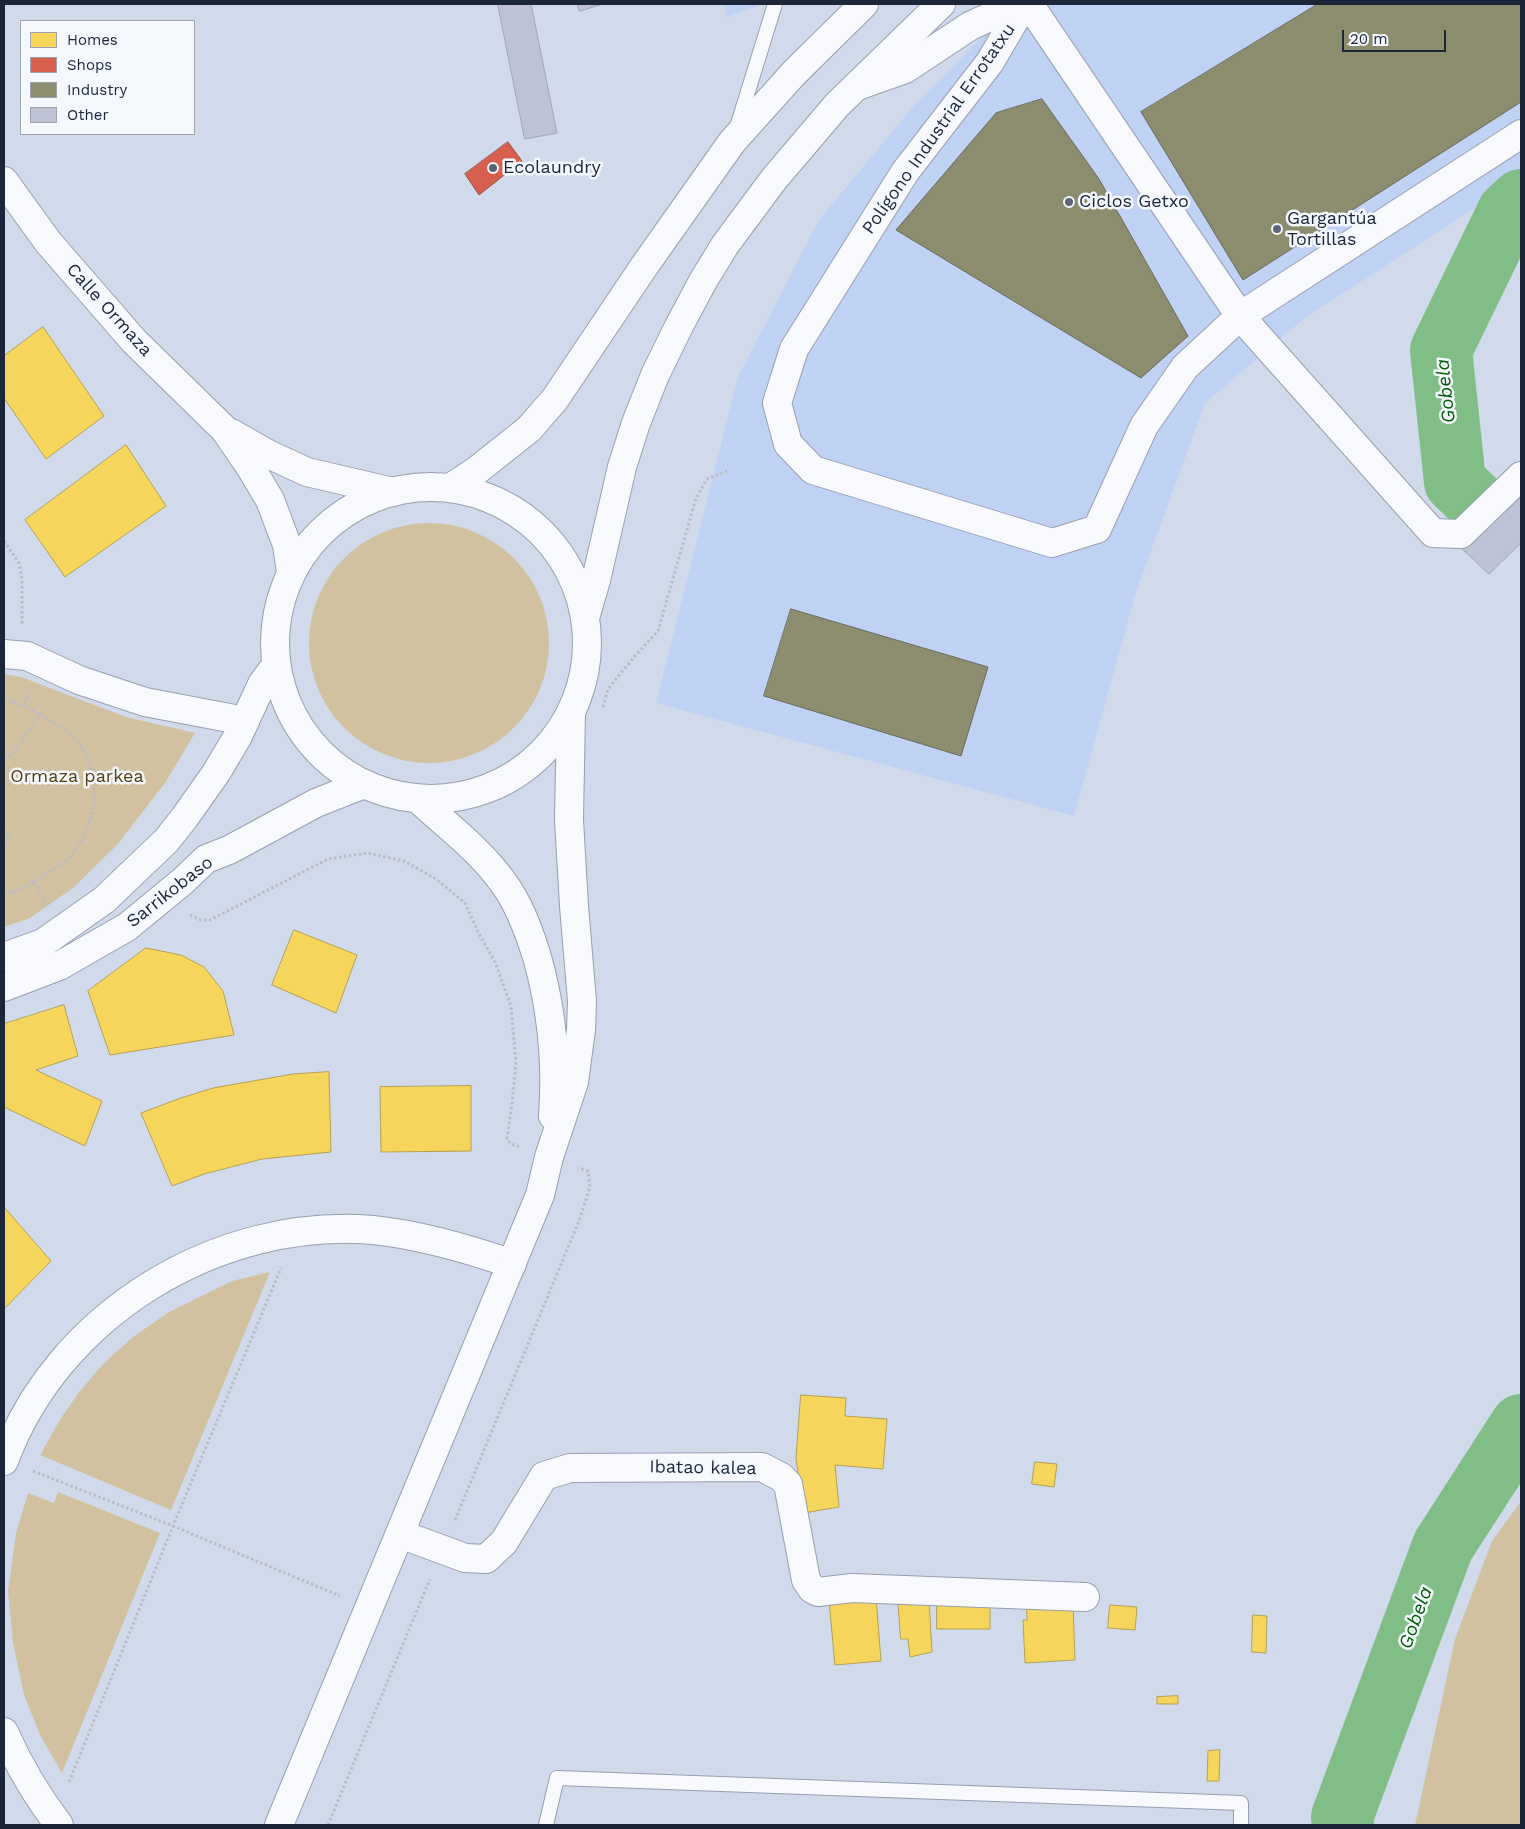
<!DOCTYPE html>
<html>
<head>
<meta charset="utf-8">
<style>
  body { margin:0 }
  #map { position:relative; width:1525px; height:1829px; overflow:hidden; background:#d1daeb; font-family:"Work Sans",sans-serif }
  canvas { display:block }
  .frame { position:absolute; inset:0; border:5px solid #1c2639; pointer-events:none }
  .legend { position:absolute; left:20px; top:20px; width:175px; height:115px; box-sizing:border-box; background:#f4f7fc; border:1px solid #9ea3ae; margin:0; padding:6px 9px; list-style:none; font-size:15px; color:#1c2639 }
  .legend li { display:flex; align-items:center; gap:10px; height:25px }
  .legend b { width:25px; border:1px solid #9ea3ae }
  .scale { position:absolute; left:1342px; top:30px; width:104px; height:22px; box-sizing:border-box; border:2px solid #1c2639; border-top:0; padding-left:6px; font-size:15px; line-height:18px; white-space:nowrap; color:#1c2639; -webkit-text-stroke:4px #f4f7fc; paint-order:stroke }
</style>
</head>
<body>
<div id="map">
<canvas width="1525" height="1829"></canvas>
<div class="frame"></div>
<ul class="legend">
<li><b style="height:14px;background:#f6d55c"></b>Homes</li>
<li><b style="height:14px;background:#d6604d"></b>Shops</li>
<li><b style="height:14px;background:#8c8c6e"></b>Industry</li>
<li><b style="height:14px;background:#bec2d5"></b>Other</li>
</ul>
<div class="scale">20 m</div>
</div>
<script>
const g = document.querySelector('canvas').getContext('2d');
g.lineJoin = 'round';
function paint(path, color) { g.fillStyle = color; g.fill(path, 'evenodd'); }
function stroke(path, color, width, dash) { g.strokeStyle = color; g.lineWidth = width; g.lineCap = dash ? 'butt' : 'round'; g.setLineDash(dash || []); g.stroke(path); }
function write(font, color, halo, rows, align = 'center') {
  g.font = font + ' "Work Sans",sans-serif'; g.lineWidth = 5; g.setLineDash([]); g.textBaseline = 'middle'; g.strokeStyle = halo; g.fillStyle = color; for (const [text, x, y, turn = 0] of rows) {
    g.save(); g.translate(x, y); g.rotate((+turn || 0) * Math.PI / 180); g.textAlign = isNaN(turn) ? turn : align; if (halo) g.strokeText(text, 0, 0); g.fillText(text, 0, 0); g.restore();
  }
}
paint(new Path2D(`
  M 724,4 L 763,4 L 727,17 Z
  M 1015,4 L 1521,4 L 1521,178 L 1305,318 L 1205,403 L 1135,595 L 1074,816 L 656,703 L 738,377 L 819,220 L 917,102 Z`), '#c0d2f3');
paint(new Path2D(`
  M309 643a120 120 0 1 1 240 0a120 120 0 1 1-240 0Z
  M 4,674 L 21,677 L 126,717 L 195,733 L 165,783 L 117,845 L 73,888 L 30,918 L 4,927 Z
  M 270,1272 L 171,1510 L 40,1455 L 61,1418 L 80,1391 L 104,1363 L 133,1337 L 169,1312 L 232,1281 Z
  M 58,1492 L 160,1533 L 62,1773 L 40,1735 L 24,1695 L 13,1643 L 8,1591 L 16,1533 L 28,1493 L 54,1503 Z
  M 1521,1501 L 1521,1825 L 1415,1825 L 1455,1639 L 1492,1541 Z`), '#d2c1a1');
const homes = new Path2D(`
  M 43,327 L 104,416 L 46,459 L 4,398 L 4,356 Z
  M 126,445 L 166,506 L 65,577 L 25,520 Z
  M 294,930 L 357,955 L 336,1013 L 272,985 Z
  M 146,948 L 181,955 L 204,967 L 223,991 L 234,1035 L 110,1055 L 88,991 Z
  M 64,1005 L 78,1056 L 36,1070 L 102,1101 L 85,1146 L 4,1107 L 4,1024 Z
  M 329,1072 L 331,1152 L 262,1159 L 204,1174 L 172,1186 L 141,1113 L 178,1099 L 213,1088 L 293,1074 Z
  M 471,1086 L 471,1151 L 381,1152 L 380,1087 Z
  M 4,1207 L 51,1261 L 4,1309 Z
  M 801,1395 L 846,1398 L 845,1416 L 887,1419 L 883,1469 L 835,1465 L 839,1507 L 804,1513 L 796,1459 Z
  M 1035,1462 L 1057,1464 L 1054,1487 L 1032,1484 Z
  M 876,1597 L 881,1661 L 835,1665 L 829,1601 Z
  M 898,1598 L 929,1599 L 932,1652 L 910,1657 L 908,1639 L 901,1639 Z
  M 1026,1599 L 1073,1603 L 1075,1660 L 1025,1663 L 1023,1620 L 1027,1620 Z
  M 937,1601 L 990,1601 L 990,1629 L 937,1629 Z
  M 1110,1605 L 1137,1607 L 1135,1630 L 1108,1628 Z
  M 1253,1615 L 1267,1616 L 1266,1653 L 1252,1652 Z
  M 1178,1696 L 1178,1704 L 1157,1704 L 1157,1697 Z
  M 1220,1750 L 1219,1781 L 1207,1781 L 1208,1751 Z`);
paint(homes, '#f6d55c');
stroke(homes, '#b5a052', 1);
const shops = new Path2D(`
  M 508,142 L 522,161 L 479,195 L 465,174 Z`);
paint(shops, '#d6604d');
stroke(shops, '#9e4f47', 1);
const industry = new Path2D(`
  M 1318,4 L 1521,4 L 1521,102 L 1243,280 L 1141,112 Z
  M 1042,99 L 1099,179 L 1188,336 L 1141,378 L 896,230 L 996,113 Z
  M 791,609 L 988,667 L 961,756 L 764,696 Z`);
paint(industry, '#8c8c6e');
stroke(industry, '#6a6d5e', 1);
stroke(new Path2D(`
  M 1478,504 L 1455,482 L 1441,350 L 1508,212 L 1521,200
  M 1343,1825 L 1342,1817 L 1443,1546 L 1521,1425`), '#81bd86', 62);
const building = new Path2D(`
  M 498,4 L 531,4 L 557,133 L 525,139 Z
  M 577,4 L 603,4 L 580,11 Z
  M 1521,485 L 1521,543 L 1489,574 L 1460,547 Z`);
paint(building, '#bec2d5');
stroke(building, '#a0a4b5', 1);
const lane = new Path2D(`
  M 737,127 L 775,4
  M 546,1825 L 557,1778 L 1241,1803 L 1241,1825`);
const street = new Path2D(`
  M 1024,4 L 990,62 L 905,172 L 794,349 L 777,403 L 788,444 L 813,470 L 1052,543 L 1097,529 L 1144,426 L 1185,367 L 1240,316 L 1521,134
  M 1029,4 L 1240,316 L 1433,533 L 1461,534 L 1521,476
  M 857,86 L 905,69 L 970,26 L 1018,4
  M 4,181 L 48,242 L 134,341 L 225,430 L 251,468 L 270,500 L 287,545 L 291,573
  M 231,433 L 268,454 L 307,472 L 393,492
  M 4,654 L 27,656 L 79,680 L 145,702 L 245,721
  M 4,1461 C 58,1314 218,1217 373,1230 C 421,1235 466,1248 512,1264
  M 400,1534 L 465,1558 L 486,1559 L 504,1542 L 544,1476 L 570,1468 L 762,1467 L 781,1477 L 788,1484 L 806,1580 L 812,1589 L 818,1592 L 852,1588 L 1085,1597
  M 4,1732 C 19,1766 36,1795 59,1825`);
const secondary = new Path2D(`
  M275 643a156 156 0 1 1 312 0a156 156 0 1 1-312 0Z
  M 450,488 L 476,471 L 529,429 L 555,399 L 645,265 L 732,142 L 794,73 L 864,4
  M 585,618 L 596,580 L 622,467 L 636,423 L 655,375 L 679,326 L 703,281 L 725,245 L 774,179 L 837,105 L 941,4
  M 417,798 C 446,825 479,849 502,881 C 519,903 529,931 537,957 C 552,1010 557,1061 553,1116
  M 4,957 L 43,943 L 104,900 L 166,841 L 185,817 L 216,773 L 238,736 L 262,684 L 276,665
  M 4,987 L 59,966 L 127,927 L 183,881 L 206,859 L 229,850 L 316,803 L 364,784
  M 279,1825 L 540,1195 L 549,1157 L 574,1082 L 581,1030 L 582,1001 L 574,906 L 569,820 L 571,712`);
stroke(lane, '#969fb0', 16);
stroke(street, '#969fb0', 30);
stroke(secondary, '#969fb0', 30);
stroke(new Path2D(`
  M 4,541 L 19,563 L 22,579 L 22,625
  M 4,698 L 24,706
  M 603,707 L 608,689 L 634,657 L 658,631 L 696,498 L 707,479 L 727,471
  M 4,760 L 12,754 L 40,714
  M 4,829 L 9,839 L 4,842
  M 34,882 L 45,903
  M 4,895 C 17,892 30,884 41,877 C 49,871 60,866 67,860 C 97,829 104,780 80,744 C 71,730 39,714 24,706 L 30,692
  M 190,915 L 201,920 L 210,920 L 328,859 L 367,853 L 404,861 L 436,879 L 465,903 L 478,932 L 495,962 L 511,1006 L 516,1063 L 512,1104 L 507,1139 L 511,1144 L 520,1147
  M 33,1471 L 173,1526 L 340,1596
  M 455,1520 L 579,1221 L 590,1187 L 588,1171 L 578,1168
  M 69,1782 L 173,1526 L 281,1268
  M 328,1825 L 430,1579`), '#b9bcc4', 3, [2.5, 2.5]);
stroke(lane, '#f8f9fc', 14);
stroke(street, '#f8f9fc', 28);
stroke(secondary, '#f8f9fc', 28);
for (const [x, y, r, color] of [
  [493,168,5,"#5b6577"],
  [1069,202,5,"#5b6577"],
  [1277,229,5,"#5b6577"]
]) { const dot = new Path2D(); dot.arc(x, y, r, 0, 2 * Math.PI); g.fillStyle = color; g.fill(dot); stroke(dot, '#f4f7fc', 2); }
write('18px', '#1c2639', '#f4f7fc', [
  ["Polígono Industrial Errotatxu",939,129,-55],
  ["Calle Ormaza",109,310,48],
  ["Sarrikobaso",170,892,-38],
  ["Ibatao kalea",703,1468,1]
]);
write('18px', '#1c2639', '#f4f7fc', [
  ["Ecolaundry",503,168],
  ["Ciclos Getxo",1079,202],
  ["Gargantúa",1287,219],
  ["Tortillas",1287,240]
], 'left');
write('18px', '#57400f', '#f4f7fc', [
  ["Ormaza parkea",77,777]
]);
write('italic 19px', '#015f04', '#f4f7fc', [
  ["Gobela",1446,391,-96],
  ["Gobela",1416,1618,-70]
]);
</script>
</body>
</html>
